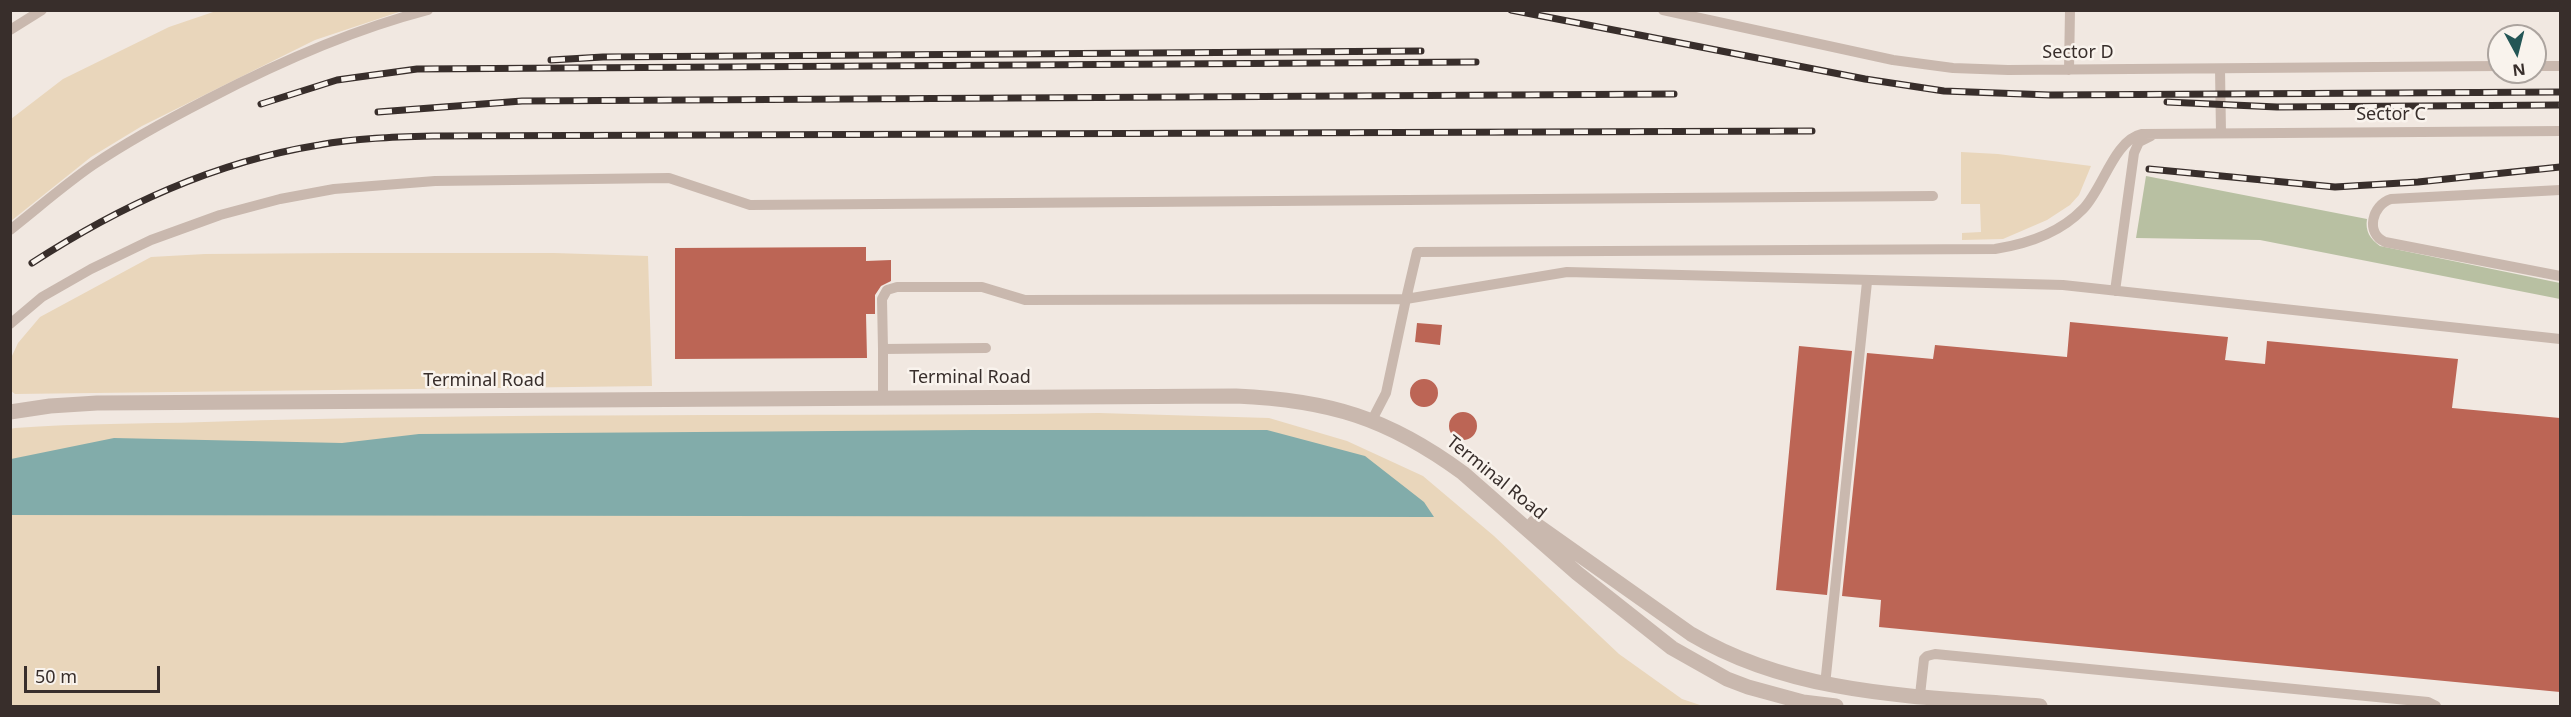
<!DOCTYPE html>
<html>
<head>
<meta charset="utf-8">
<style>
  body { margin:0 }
  #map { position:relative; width:2571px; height:717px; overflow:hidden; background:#f1e8e1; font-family:"Noto Sans",sans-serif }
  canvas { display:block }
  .frame { position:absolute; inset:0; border:12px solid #382e2b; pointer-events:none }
  .north { position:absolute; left:2487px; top:24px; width:60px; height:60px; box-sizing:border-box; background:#f9f3ed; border:2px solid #aca49f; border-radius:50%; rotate:173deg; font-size:16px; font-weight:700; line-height:24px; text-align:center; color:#382e2b }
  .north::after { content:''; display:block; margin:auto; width:21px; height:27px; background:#245656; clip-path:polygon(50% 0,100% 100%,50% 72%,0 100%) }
  .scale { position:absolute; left:24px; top:666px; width:136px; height:27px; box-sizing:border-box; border:3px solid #382e2b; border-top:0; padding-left:8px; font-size:18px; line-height:21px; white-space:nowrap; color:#382e2b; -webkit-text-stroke:4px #f9f3ed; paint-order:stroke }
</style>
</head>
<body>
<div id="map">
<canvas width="2571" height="717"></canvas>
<div class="frame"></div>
<div class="north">N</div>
<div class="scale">50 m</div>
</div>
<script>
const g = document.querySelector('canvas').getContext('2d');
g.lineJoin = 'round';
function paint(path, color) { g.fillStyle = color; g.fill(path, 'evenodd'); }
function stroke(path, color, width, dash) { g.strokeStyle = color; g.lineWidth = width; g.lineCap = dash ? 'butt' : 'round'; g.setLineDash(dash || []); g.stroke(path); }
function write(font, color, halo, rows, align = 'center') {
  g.font = font + ' "Noto Sans",sans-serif'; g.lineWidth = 5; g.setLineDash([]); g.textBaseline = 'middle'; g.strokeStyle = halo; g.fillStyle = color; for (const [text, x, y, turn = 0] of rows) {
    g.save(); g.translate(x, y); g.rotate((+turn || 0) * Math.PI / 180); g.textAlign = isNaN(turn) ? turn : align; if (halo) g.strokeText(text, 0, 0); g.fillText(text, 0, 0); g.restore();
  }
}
paint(new Path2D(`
  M 2146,176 L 2367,219 C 2365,231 2370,239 2380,246 L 2560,283 L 2560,299 L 2260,240 L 2136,238 Z`), '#b8c0a2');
paint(new Path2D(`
  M 219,10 L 402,11 L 315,40 L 142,126 L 91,157 L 11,221 L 11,119 L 63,79 L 169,27 Z
  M 1961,152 L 1998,154 L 2091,166 L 2079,195 L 2070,205 L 2047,220 L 2003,239 L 1962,240 L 1962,233 L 1981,232 L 1980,204 L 1961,204 Z
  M 346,253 L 554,253 L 648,256 L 652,386 L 15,394 L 11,391 L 11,358 L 18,343 L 40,317 L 151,257 L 205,254 Z
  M 1099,413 L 1269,418 L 1347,441 L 1423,476 L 1494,536 L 1619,654 L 1682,699 L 1703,706 L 11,706 L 10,429 L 15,428 C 79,423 142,424 205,422 C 503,412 801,417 1099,413 Z`), '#e9d6bb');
paint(new Path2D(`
  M 973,430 L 1267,430 L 1365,456 L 1424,502 L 1434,517 L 11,515 L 11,459 L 114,438 L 342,443 L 419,434 Z`), '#82acaa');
paint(new Path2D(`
  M 866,247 L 866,261 L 891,260 L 891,281 L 881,286 L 875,295 L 875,314 L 866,314 L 867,358 L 675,359 L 675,248 Z
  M 2070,322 L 2228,337 L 2225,360 L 2265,364 L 2267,341 L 2458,359 L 2452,408 L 2560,418 L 2560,692 L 1879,627 L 1881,600 L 1842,596 L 1867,353 L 1933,359 L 1935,345 L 2067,357 Z
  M 1417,323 L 1442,325 L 1440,345 L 1415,342 Z
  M 1799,346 L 1852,351 L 1827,595 L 1776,590 Z
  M1410 393a14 14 0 1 1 28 0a14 14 0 1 1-28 0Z
  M1449 426a14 14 0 1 1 28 0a14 14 0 1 1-28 0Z`), '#bc6555');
stroke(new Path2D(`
  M 1663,10 L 1893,60 L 1953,68 L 2008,70 L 2499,66
  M 10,30 L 42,10
  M 2535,66 L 2560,66
  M 2220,69 L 2221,133
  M 2069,70 L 2070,10
  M 2560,190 L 2391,199 C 2372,205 2365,233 2385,242 L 2560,276
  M 10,230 C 38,208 64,185 93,165 C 130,140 169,119 208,99 C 279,62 351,30 428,10
  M 2115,291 L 2134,153 L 2139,142 L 2151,136
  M 10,324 L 42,297 L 91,269 L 151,240 L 220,215 L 280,199 L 334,189 L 435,181 L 669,178 L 750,205 L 1933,196
  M 883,349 L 882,299 L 887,290 L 897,287 L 982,287 L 1025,300 L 1406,299 L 1417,252 L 1995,249 C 2027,244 2060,233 2083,209 C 2103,189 2114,140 2142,134 L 2560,131
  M 883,398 L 883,349 L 986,348
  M 1372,420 L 1386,393 L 1406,299 L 1567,272 L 2063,285 L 2560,339
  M 1825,685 L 1867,282
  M 1920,695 L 1924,659 L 1927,656 L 1935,654 L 2428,702 L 2436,706`), '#c9b8ae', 10);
stroke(new Path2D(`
  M 10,412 L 50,406 L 97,403 L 1236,396 C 1329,400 1388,418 1463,473 L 1577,573 L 1672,648 L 1727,679 L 1748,687 L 1803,702 L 1836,706
  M 1534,523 L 1691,634 C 1797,697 1921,696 2040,706`), '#c9b8ae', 15);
const rail = new Path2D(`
  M 1511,10 L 1865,79 L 1944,91 L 2050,95 L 2560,92
  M 551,60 L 603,57 L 1421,51
  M 2167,102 L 2277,107 L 2560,105
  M 261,104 L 337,80 L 417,69 L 1476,62
  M 378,112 L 522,101 L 1674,94
  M 2149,169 L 2335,187 L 2418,182 L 2560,167
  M 32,263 C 120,206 214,162 319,145 C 356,138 395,137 433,136 L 1812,131`);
stroke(rail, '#382e2b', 7);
stroke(rail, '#f9f3ed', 4.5, [14]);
write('18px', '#382e2b', '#f9f3ed', [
  ["Sector D",2078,53],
  ["Sector C",2391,115],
  ["Terminal Road",970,378],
  ["Terminal Road",484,381],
  ["Terminal Road",1496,478,39]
]);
</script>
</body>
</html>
